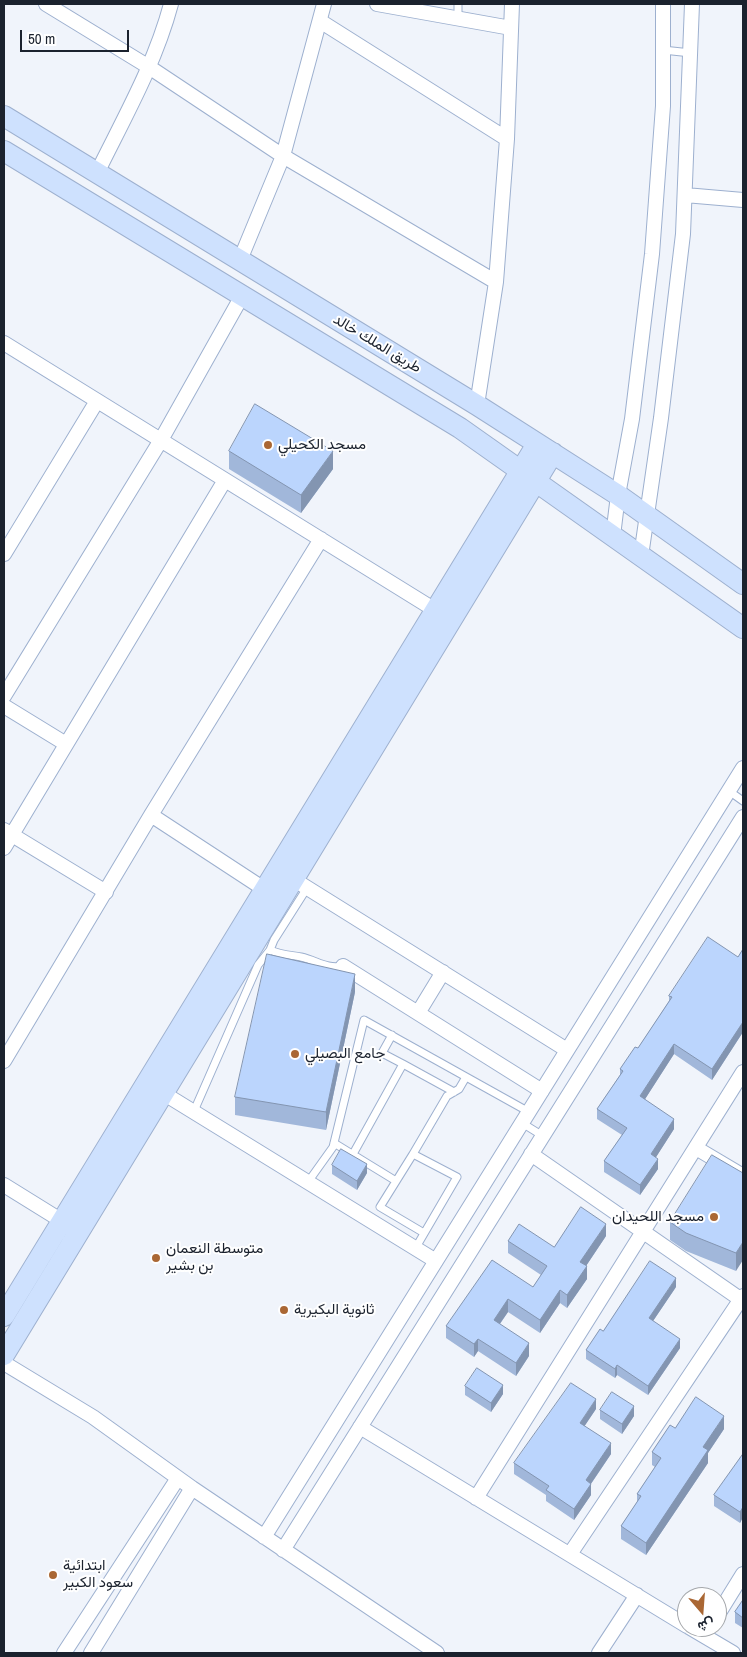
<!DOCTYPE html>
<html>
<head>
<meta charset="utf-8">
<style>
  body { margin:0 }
  #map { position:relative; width:747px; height:1657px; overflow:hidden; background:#f0f4fb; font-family:"Archivo Narrow",Vazirmatn,sans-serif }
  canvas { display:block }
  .frame { position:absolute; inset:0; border:5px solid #1b222e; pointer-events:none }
  .north { position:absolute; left:677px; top:1587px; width:50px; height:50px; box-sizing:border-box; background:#fff; border:1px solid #a4a7ab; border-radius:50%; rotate:162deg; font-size:14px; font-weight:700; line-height:20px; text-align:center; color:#1b222e }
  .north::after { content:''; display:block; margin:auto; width:18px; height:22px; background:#aa6734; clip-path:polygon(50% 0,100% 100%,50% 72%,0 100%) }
  .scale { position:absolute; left:20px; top:30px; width:109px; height:22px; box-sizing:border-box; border:2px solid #1b222e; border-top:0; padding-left:6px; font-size:15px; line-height:18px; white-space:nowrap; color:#1b222e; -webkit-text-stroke:4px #fff; paint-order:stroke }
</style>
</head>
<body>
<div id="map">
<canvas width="747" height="1657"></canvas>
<div class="frame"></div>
<div class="north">ش</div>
<div class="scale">50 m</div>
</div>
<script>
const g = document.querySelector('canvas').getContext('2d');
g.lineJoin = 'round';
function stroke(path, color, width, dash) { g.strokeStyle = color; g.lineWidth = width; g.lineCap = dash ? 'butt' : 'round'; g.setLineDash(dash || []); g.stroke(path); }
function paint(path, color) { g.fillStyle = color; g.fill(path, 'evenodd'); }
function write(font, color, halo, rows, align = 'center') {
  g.font = font + ' "Archivo Narrow",Vazirmatn,sans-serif'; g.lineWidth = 4; g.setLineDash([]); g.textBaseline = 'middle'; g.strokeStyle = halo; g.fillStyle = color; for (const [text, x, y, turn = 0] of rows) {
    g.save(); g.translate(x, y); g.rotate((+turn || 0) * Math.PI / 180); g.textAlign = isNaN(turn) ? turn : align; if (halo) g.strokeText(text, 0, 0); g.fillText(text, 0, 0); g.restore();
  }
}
const lane = new Path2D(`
  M 458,18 L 458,4
  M 663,50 L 691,53
  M 729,791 L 743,801
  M 270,950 L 274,940 L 307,888
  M 392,1035 L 382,1053 L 403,1064
  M 194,1111 L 258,965 L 270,950 C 281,955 291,955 301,957 C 318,961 326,969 343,966
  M 522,1123 L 543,1136
  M 334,1143 L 396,1181
  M 353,1154 L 403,1064 L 454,1092
  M 413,1154 L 380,1207 L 424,1233
  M 308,1182 L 333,1147 L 364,1020 L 529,1112
  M 415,1249 L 457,1177 L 413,1154 L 447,1096 L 459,1089 L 466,1077`);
const street = new Path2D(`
  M 46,4 L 149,67 L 283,156 L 496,282
  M 377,4 L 511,28
  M 320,21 L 507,139
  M 97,173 C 124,118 155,64 171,4
  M 685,195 L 743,200
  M 240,260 L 283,156 L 324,4
  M 4,343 L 435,610
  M 477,405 L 496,282 L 507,139 L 512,4
  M 613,536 L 618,495 L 632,419 L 652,254 L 663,106 L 663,4
  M 4,554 L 97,401
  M 641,556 L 661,418 L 683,234 L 692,4
  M 4,696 L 161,440 L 242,296
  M 4,706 L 66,744
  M 151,815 L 264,889
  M 4,830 L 106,892
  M 4,848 L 225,480
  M 293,879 L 567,1050
  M 343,966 L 542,1091
  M 418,1013 L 443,972
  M 4,1061 L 151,815 L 321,539
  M 163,1093 L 436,1261
  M 696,1148 L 743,1176
  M 531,1154 L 743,1301
  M 4,1185 L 62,1221
  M 4,1363 L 93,1417 L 192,1488 L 437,1653
  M 360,1427 L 687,1626
  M 476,1498 L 743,1072
  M 264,1537 L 743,768
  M 283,1550 L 743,817
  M 570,1554 L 743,1296
  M 717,1616 L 743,1574
  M 689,1627 L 733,1653
  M 64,1653 L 178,1478
  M 91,1653 L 192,1488
  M 599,1653 L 637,1595`);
const secondary = new Path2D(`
  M 4,116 L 477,405 L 618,495 L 743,584
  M 4,151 L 460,428 L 743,628
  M 4,1316 L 537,444
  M 4,1355 L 553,453`);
stroke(lane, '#9db0cf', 9);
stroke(street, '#9db0cf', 16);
stroke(secondary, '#9db0cf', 22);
stroke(lane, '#fff', 7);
stroke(street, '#fff', 14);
stroke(secondary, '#cee1fe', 20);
paint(new Path2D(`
  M 229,451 L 333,469 L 301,513 L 229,469 Z
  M 743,949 L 743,1032 L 712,1080 L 674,1054 L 645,1099 L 674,1129 L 656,1157 L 658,1169 L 640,1195 L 604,1172 L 604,1161 L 622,1135 L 597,1119 L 597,1109 L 620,1075 L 620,1069 L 638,1048 L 669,1001 L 669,996 L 738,957 Z
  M 355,992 L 326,1130 L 235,1115 L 235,1097 Z
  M 332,1165 L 367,1173 L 357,1190 L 332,1174 Z
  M 743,1173 L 736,1271 L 686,1251 L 670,1240 L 670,1222 Z
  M 606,1236 L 586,1266 L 587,1279 L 567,1308 L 560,1303 L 540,1333 L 508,1312 L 500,1324 L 529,1356 L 516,1376 L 478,1351 L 474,1357 L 446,1338 L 446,1326 L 533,1287 L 541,1275 L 508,1253 L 508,1241 L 554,1247 Z
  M 676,1287 L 653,1321 L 680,1348 L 648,1395 L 617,1375 L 615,1378 L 586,1359 L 586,1350 L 603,1331 Z
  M 743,1330 L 743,1341 L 742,1341 L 742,1331 Z
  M 465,1386 L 503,1394 L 491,1412 L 465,1395 Z
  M 596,1409 L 584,1426 L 611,1454 L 591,1484 L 591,1495 L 574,1520 L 546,1501 L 546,1495 L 514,1474 L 514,1463 Z
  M 600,1410 L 634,1416 L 622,1434 L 600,1419 Z
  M 675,1428 L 724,1429 L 708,1453 L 708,1463 L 646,1555 L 621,1539 L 621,1526 L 637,1502 L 637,1494 L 655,1467 L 652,1465 L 652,1452 Z
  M 743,1454 L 743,1517 L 740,1523 L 714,1506 L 714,1495 Z
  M 743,1600 L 743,1628 L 735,1623 L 735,1612 Z`), '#a1b7da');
paint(new Path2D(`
  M 333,451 L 333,469 L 301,513 L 301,495 Z
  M 355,974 L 355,992 L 326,1130 L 326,1112 Z
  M 743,1022 L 743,1032 L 712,1080 L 712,1069 Z
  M 674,1044 L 674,1054 L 640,1107 L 640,1096 Z
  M 674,1119 L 674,1129 L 651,1165 L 651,1154 Z
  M 658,1159 L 658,1169 L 640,1195 L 640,1185 Z
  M 367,1164 L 367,1173 L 357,1190 L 357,1181 Z
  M 606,1224 L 606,1236 L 580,1275 L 580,1262 Z
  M 743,1242 L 743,1260 L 736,1271 L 736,1253 Z
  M 587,1266 L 587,1279 L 567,1308 L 567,1295 Z
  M 676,1278 L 676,1287 L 649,1327 L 649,1318 Z
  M 560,1290 L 560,1303 L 540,1333 L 540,1320 Z
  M 508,1299 L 508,1312 L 494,1332 L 494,1320 Z
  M 478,1339 L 478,1351 L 474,1357 L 474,1344 Z
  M 680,1339 L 680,1348 L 648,1395 L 648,1386 Z
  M 529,1343 L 529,1356 L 516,1376 L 516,1363 Z
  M 617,1365 L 617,1375 L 615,1378 L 615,1369 Z
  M 503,1385 L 503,1394 L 491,1412 L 491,1403 Z
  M 596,1399 L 596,1409 L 580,1433 L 580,1423 Z
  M 634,1406 L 634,1416 L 622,1434 L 622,1424 Z
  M 724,1416 L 724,1429 L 708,1453 L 708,1463 L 646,1555 L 646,1543 L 703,1447 Z
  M 611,1443 L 611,1454 L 586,1491 L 586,1480 Z
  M 591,1484 L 591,1495 L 574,1520 L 574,1509 Z
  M 743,1507 L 743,1517 L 740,1523 L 740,1512 Z`), '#8395b1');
const building = new Path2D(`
  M 255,404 L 333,451 L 301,495 L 229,451 Z
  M 708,937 L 738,957 L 743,949 L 743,1022 L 712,1069 L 674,1044 L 640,1096 L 674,1119 L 651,1154 L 658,1159 L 640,1185 L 604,1161 L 627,1128 L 597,1109 L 623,1071 L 620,1069 L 635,1047 L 638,1048 L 672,997 L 669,996 Z
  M 267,954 L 355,974 L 326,1112 L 235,1097 Z
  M 341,1149 L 367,1164 L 357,1181 L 332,1165 Z
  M 712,1155 L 743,1173 L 743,1242 L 736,1253 L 686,1233 L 670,1222 Z
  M 581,1207 L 606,1224 L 580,1262 L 587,1266 L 567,1295 L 560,1290 L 540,1320 L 508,1299 L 494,1320 L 529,1343 L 516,1363 L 478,1339 L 474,1344 L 446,1326 L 492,1260 L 533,1287 L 547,1266 L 508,1241 L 519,1224 L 554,1247 Z
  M 650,1261 L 676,1278 L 649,1318 L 680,1339 L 648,1386 L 617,1365 L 615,1369 L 586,1350 L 600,1329 L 603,1331 Z
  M 477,1368 L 503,1385 L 491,1403 L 465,1386 Z
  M 571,1383 L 596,1399 L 580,1423 L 611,1443 L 586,1480 L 591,1484 L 574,1509 L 546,1490 L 549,1486 L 514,1463 Z
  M 612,1392 L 634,1406 L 622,1424 L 600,1410 Z
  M 696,1397 L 724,1416 L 703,1447 L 708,1450 L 646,1543 L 621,1526 L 641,1496 L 637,1494 L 661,1458 L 652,1452 L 670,1425 L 675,1428 Z
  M 743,1454 L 743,1507 L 740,1512 L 714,1495 Z
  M 743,1600 L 743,1618 L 735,1612 Z`);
paint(building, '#bbd5fd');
stroke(building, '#8395b1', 1);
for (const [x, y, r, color] of [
  [268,445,5,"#aa6734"],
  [295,1054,5,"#aa6734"],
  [714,1217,5,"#aa6734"],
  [156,1258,5,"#aa6734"],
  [284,1310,5,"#aa6734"],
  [53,1575,5,"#aa6734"]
]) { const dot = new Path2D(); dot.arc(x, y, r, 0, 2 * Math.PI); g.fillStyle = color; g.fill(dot); stroke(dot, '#fff', 2); }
write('15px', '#1b222e', '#fff', [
  ["طريق الملك خالد",377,344,31]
]);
write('15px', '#1b222e', '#fff', [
  ["مسجد الكحيلي",278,445],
  ["جامع البصيلي",305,1054],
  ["مسجد اللحيدان",704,1217,"right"],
  ["متوسطة النعمان",166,1249],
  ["بن بشير",166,1266],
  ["ثانوية البكيرية",294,1310],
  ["ابتدائية",63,1566],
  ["سعود الكبير",63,1583]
], 'left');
</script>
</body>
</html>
